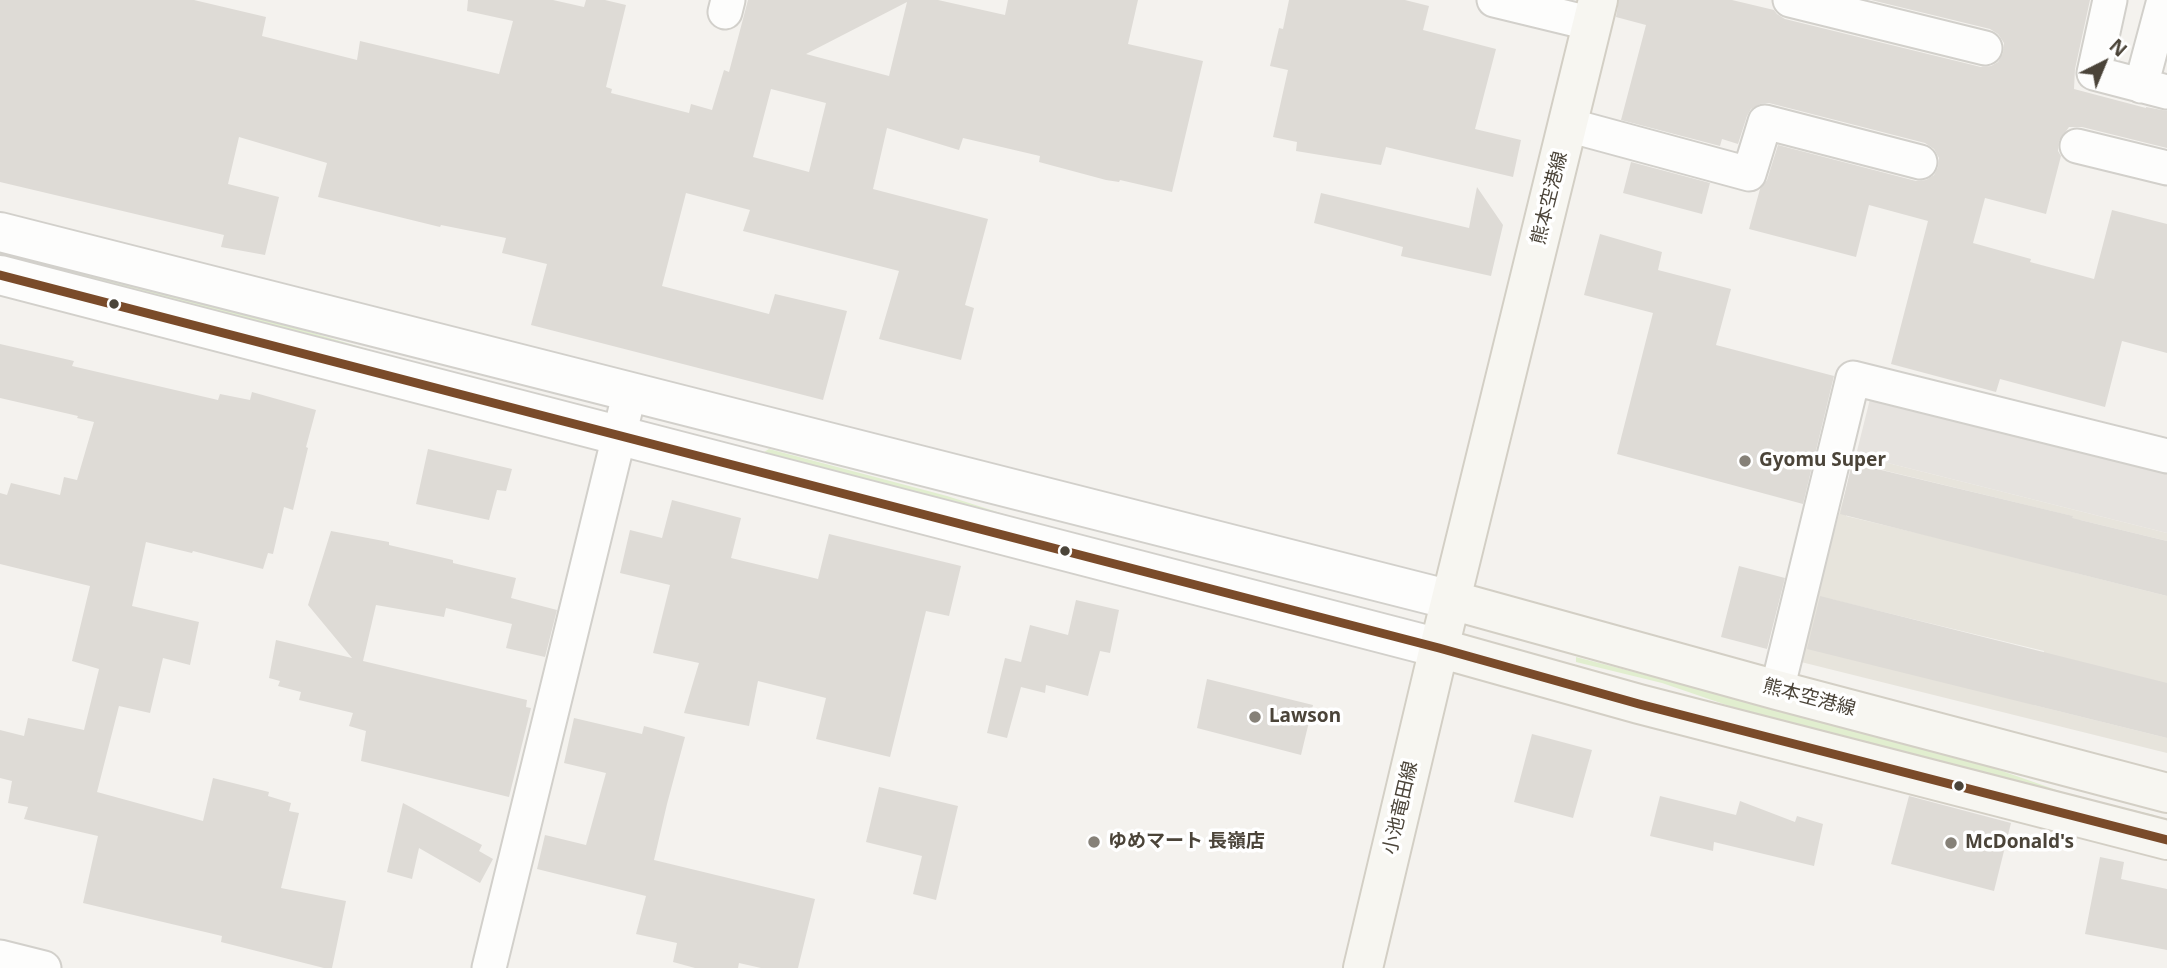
<!DOCTYPE html>
<html>
<head>
<meta charset="utf-8">
<style>
  body { margin:0 }
  #map { position:relative; width:2167px; height:968px; overflow:hidden; background:#f4f2ee; font-family:"Noto Sans",sans-serif }
  canvas { display:block }
  .north { position:absolute; left:2069px; top:28px; width:70px; height:70px; -webkit-text-stroke:5px #fff; paint-order:stroke; rotate:43deg; font-size:19px; font-weight:700; line-height:28px; text-align:center; color:#4b4439 }
  .north::after { content:''; display:block; margin:auto; width:24px; height:32px; background:#4b4439; clip-path:polygon(50% 0,100% 100%,50% 72%,0 100%) }
</style>
</head>
<body>
<div id="map">
<canvas width="2167" height="968"></canvas>
<div class="north">N</div>
</div>
<script>
const g = document.querySelector('canvas').getContext('2d');
g.lineJoin = 'round';
function paint(path, color) { g.fillStyle = color; g.fill(path, 'evenodd'); }
function stroke(path, color, width, dash) { g.strokeStyle = color; g.lineWidth = width; g.lineCap = dash ? 'butt' : 'round'; g.setLineDash(dash || []); g.stroke(path); }
function write(font, color, halo, rows, align = 'center') {
  g.font = font + ' "Noto Sans","Noto Sans JP",sans-serif'; g.lineWidth = 7; g.setLineDash([]); g.textBaseline = 'middle'; g.strokeStyle = halo; g.fillStyle = color; for (const [text, x, y, turn = 0] of rows) {
    g.save(); g.translate(x, y); g.rotate((+turn || 0) * Math.PI / 180); g.textAlign = isNaN(turn) ? turn : align; if (halo) g.strokeText(text, 0, 0); g.fillText(text, 0, 0); g.restore();
  }
}
paint(new Path2D(`
  M 1856,455 L 2167,533 L 2167,541 L 2080,520 L 2068,571 L 2167,596 L 2167,683 L 2034,705 L 2167,738 L 2167,753 L 1797,661 ZM 1858,464 L 2072,516 L 2060,567 L 1846,516 ZM 1830,599 L 2044,651 L 2032,702 Z`), '#e7e4dc');
paint(new Path2D(`
  M 0,252 L 286,325 L 486,384 L 0,258 Z
  M 769,449 L 947,496 L 1048,528 L 766,455 L 764,452 Z
  M 1576,657 L 1956,755 L 2068,794 L 2154,815 L 2153,820 L 1788,726 L 1662,683 L 1576,662 Z`), '#e1eecf');
paint(new Path2D(`
  M 1870,399 L 2167,473 L 2167,533 L 1856,455 Z`), '#e6e3df');
paint(new Path2D(`
  M 0,0 L 194,0 L 266,17 L 262,36 L 357,60 L 360,41 L 499,74 L 513,21 L 467,11 L 468,0 L 553,0 L 584,7 L 586,0 L 605,0 L 626,5 L 606,87 L 612,89 L 611,93 L 689,113 L 691,104 L 712,110 L 724,70 L 729,72 L 748,0 L 938,0 L 1005,15 L 1008,0 L 1138,0 L 1128,44 L 1203,61 L 1172,192 L 1120,180 L 1119,182 L 1106,180 L 1039,162 L 1040,156 L 963,138 L 959,150 L 887,128 L 873,189 L 988,219 L 965,305 L 974,308 L 961,360 L 879,339 L 899,271 L 743,231 L 750,210 L 686,193 L 662,286 L 769,314 L 775,294 L 847,311 L 823,400 L 531,325 L 547,264 L 502,253 L 506,238 L 441,225 L 440,227 L 318,197 L 327,163 L 239,137 L 228,184 L 279,197 L 265,255 L 221,247 L 224,235 L 0,182 ZM 907,2 L 889,76 L 806,54 ZM 771,89 L 826,103 L 809,172 L 753,157 Z
  M 1289,0 L 1405,0 L 1429,6 L 1423,30 L 1496,49 L 1475,129 L 1521,140 L 1513,177 L 1386,147 L 1381,165 L 1296,151 L 1297,142 L 1273,137 L 1288,70 L 1270,66 L 1279,28 L 1283,29 Z
  M 1619,0 L 1732,0 L 1774,10 L 1777,14 L 1785,19 L 1981,67 L 1991,66 L 1998,62 L 2003,53 L 2004,43 L 1998,34 L 1990,29 L 1871,0 L 2090,0 L 2075,69 L 2074,89 L 2146,108 L 2146,107 L 2167,111 L 2167,148 L 2082,127 L 2069,127 L 2059,141 L 2058,151 L 2061,156 L 2046,214 L 1985,198 L 1973,243 L 2031,259 L 2030,262 L 2094,279 L 2112,210 L 2167,224 L 2167,353 L 2122,341 L 2105,407 L 2000,379 L 1996,392 L 1891,364 L 1928,221 L 1869,205 L 1856,257 L 1749,229 L 1760,189 L 1767,180 L 1778,145 L 1916,181 L 1926,180 L 1934,175 L 1938,167 L 1939,158 L 1934,149 L 1925,143 L 1769,103 L 1760,104 L 1751,109 L 1747,116 L 1738,144 L 1722,139 L 1720,146 L 1621,120 L 1646,25 L 1616,17 Z
  M 1631,162 L 1710,183 L 1702,214 L 1623,193 Z
  M 1477,187 L 1503,225 L 1491,276 L 1401,256 L 1403,247 L 1314,223 L 1321,193 L 1469,228 Z
  M 1600,234 L 1662,252 L 1658,270 L 1731,289 L 1716,345 L 1834,376 L 1803,504 L 1617,454 L 1653,313 L 1584,295 Z
  M 0,344 L 74,361 L 72,366 L 218,400 L 220,394 L 250,400 L 252,392 L 316,410 L 306,447 L 308,448 L 293,510 L 284,507 L 273,554 L 268,553 L 263,569 L 193,551 L 192,553 L 146,542 L 132,606 L 199,622 L 190,665 L 163,658 L 150,713 L 119,706 L 97,792 L 203,821 L 213,778 L 269,792 L 268,796 L 291,803 L 289,811 L 299,813 L 281,888 L 346,901 L 332,968 L 324,968 L 221,942 L 222,936 L 83,903 L 98,836 L 24,819 L 28,807 L 8,803 L 12,781 L 0,778 L 0,730 L 24,736 L 28,718 L 84,730 L 99,669 L 72,661 L 90,586 L 0,564 L 0,493 L 7,495 L 11,483 L 60,495 L 64,477 L 77,480 L 94,422 L 77,418 L 78,416 L 0,398 Z
  M 428,449 L 512,469 L 506,491 L 497,490 L 489,520 L 416,504 Z
  M 1852,463 L 2073,516 L 2072,518 L 2167,541 L 2167,596 L 1840,514 Z
  M 672,500 L 741,518 L 731,558 L 818,579 L 829,534 L 961,566 L 949,616 L 926,611 L 890,757 L 816,739 L 826,698 L 758,681 L 749,726 L 684,713 L 699,663 L 653,653 L 670,585 L 620,573 L 630,530 L 662,538 Z
  M 331,531 L 389,542 L 389,545 L 453,560 L 453,563 L 516,578 L 511,598 L 557,610 L 545,657 L 506,648 L 512,624 L 446,608 L 444,617 L 376,605 L 363,661 L 527,700 L 526,707 L 531,708 L 509,797 L 361,761 L 366,731 L 349,726 L 353,713 L 299,700 L 301,692 L 278,686 L 280,681 L 269,678 L 276,640 L 352,658 L 308,605 Z
  M 1739,566 L 1785,578 L 1767,649 L 1721,637 Z
  M 1820,596 L 2167,683 L 2167,738 L 1807,649 Z
  M 1076,600 L 1119,610 L 1110,653 L 1100,651 L 1088,696 L 1046,685 L 1045,693 L 1021,687 L 1007,738 L 987,733 L 1005,658 L 1021,662 L 1030,625 L 1068,635 Z
  M 1207,679 L 1313,705 L 1301,755 L 1197,728 Z
  M 574,718 L 642,734 L 644,726 L 685,737 L 667,804 L 654,860 L 815,899 L 798,968 L 761,968 L 739,963 L 738,968 L 695,968 L 673,962 L 677,943 L 636,934 L 646,896 L 537,869 L 545,835 L 586,845 L 606,773 L 564,763 Z
  M 1532,734 L 1592,750 L 1573,818 L 1514,802 Z
  M 879,787 L 958,806 L 936,900 L 913,894 L 922,856 L 866,842 Z
  M 1660,796 L 1736,815 L 1740,801 L 1795,822 L 1797,816 L 1823,824 L 1814,866 L 1714,842 L 1713,851 L 1650,836 Z
  M 1909,796 L 2011,823 L 1994,891 L 1891,864 Z
  M 403,803 L 482,845 L 479,851 L 493,859 L 480,883 L 419,848 L 412,879 L 387,872 Z
  M 2100,857 L 2124,862 L 2121,879 L 2167,889 L 2167,950 L 2085,934 Z`), '#dedbd6');
const minor = new Path2D(`
  M 1494,0 L 1593,24
  M 1790,0 L 1985,48
  M 2110,0 L 2094,73 L 2167,92
  M 725,12 L 728,0
  M 2141,86 L 2164,0
  M 1568,125 L 1749,174 L 1765,122 L 1920,162
  M 2077,146 L 2167,168
  M 1777,690 L 1853,378 L 2167,456
  M 0,957 L 44,968
  M 489,968 L 630,391`);
const tertiary = new Path2D(`
  M 0,232 L 1451,600
  M 0,275 L 1439,648`);
const secondary = new Path2D(`
  M 1451,600 L 1777,690 L 2167,793
  M 1439,648 L 1639,704 L 2167,840
  M 1363,968 L 1439,648 L 1598,0`);
stroke(minor, '#d2d0cb', 37);
stroke(tertiary, '#d2d0cb', 42);
stroke(secondary, '#d3cfc5', 42);
stroke(minor, '#fdfdfc', 33);
stroke(tertiary, '#fdfdfc', 38);
stroke(secondary, '#f7f6f1', 38);
stroke(new Path2D(`
  M 0,275 L 1439,648 L 1639,704 L 2167,840`), '#7a4b2a', 9);
for (const [x, y, r, color] of [
  [114,304,6,"#4b4439"],
  [1745,461,7,"#868178"],
  [1065,551,6,"#4b4439"],
  [1255,717,7,"#868178"],
  [1959,786,6,"#4b4439"],
  [1094,842,7,"#868178"],
  [1951,843,7,"#868178"]
]) { const dot = new Path2D(); dot.arc(x, y, r, 0, 2 * Math.PI); g.fillStyle = color; g.fill(dot); stroke(dot, '#fff', 2.5); }
write('19px', '#4b4439', '#fff', [
  ["熊本空港線",1550,198,-76],
  ["熊本空港線",1809,698,15],
  ["小池竜田線",1401,808,-77]
]);
write('bold 19px', '#4b4439', '#fff', [
  ["Gyomu Super",1759,461],
  ["Lawson",1269,717],
  ["ゆめマート 長嶺店",1108,842],
  ["McDonald's",1965,843]
], 'left');
</script>
</body>
</html>
